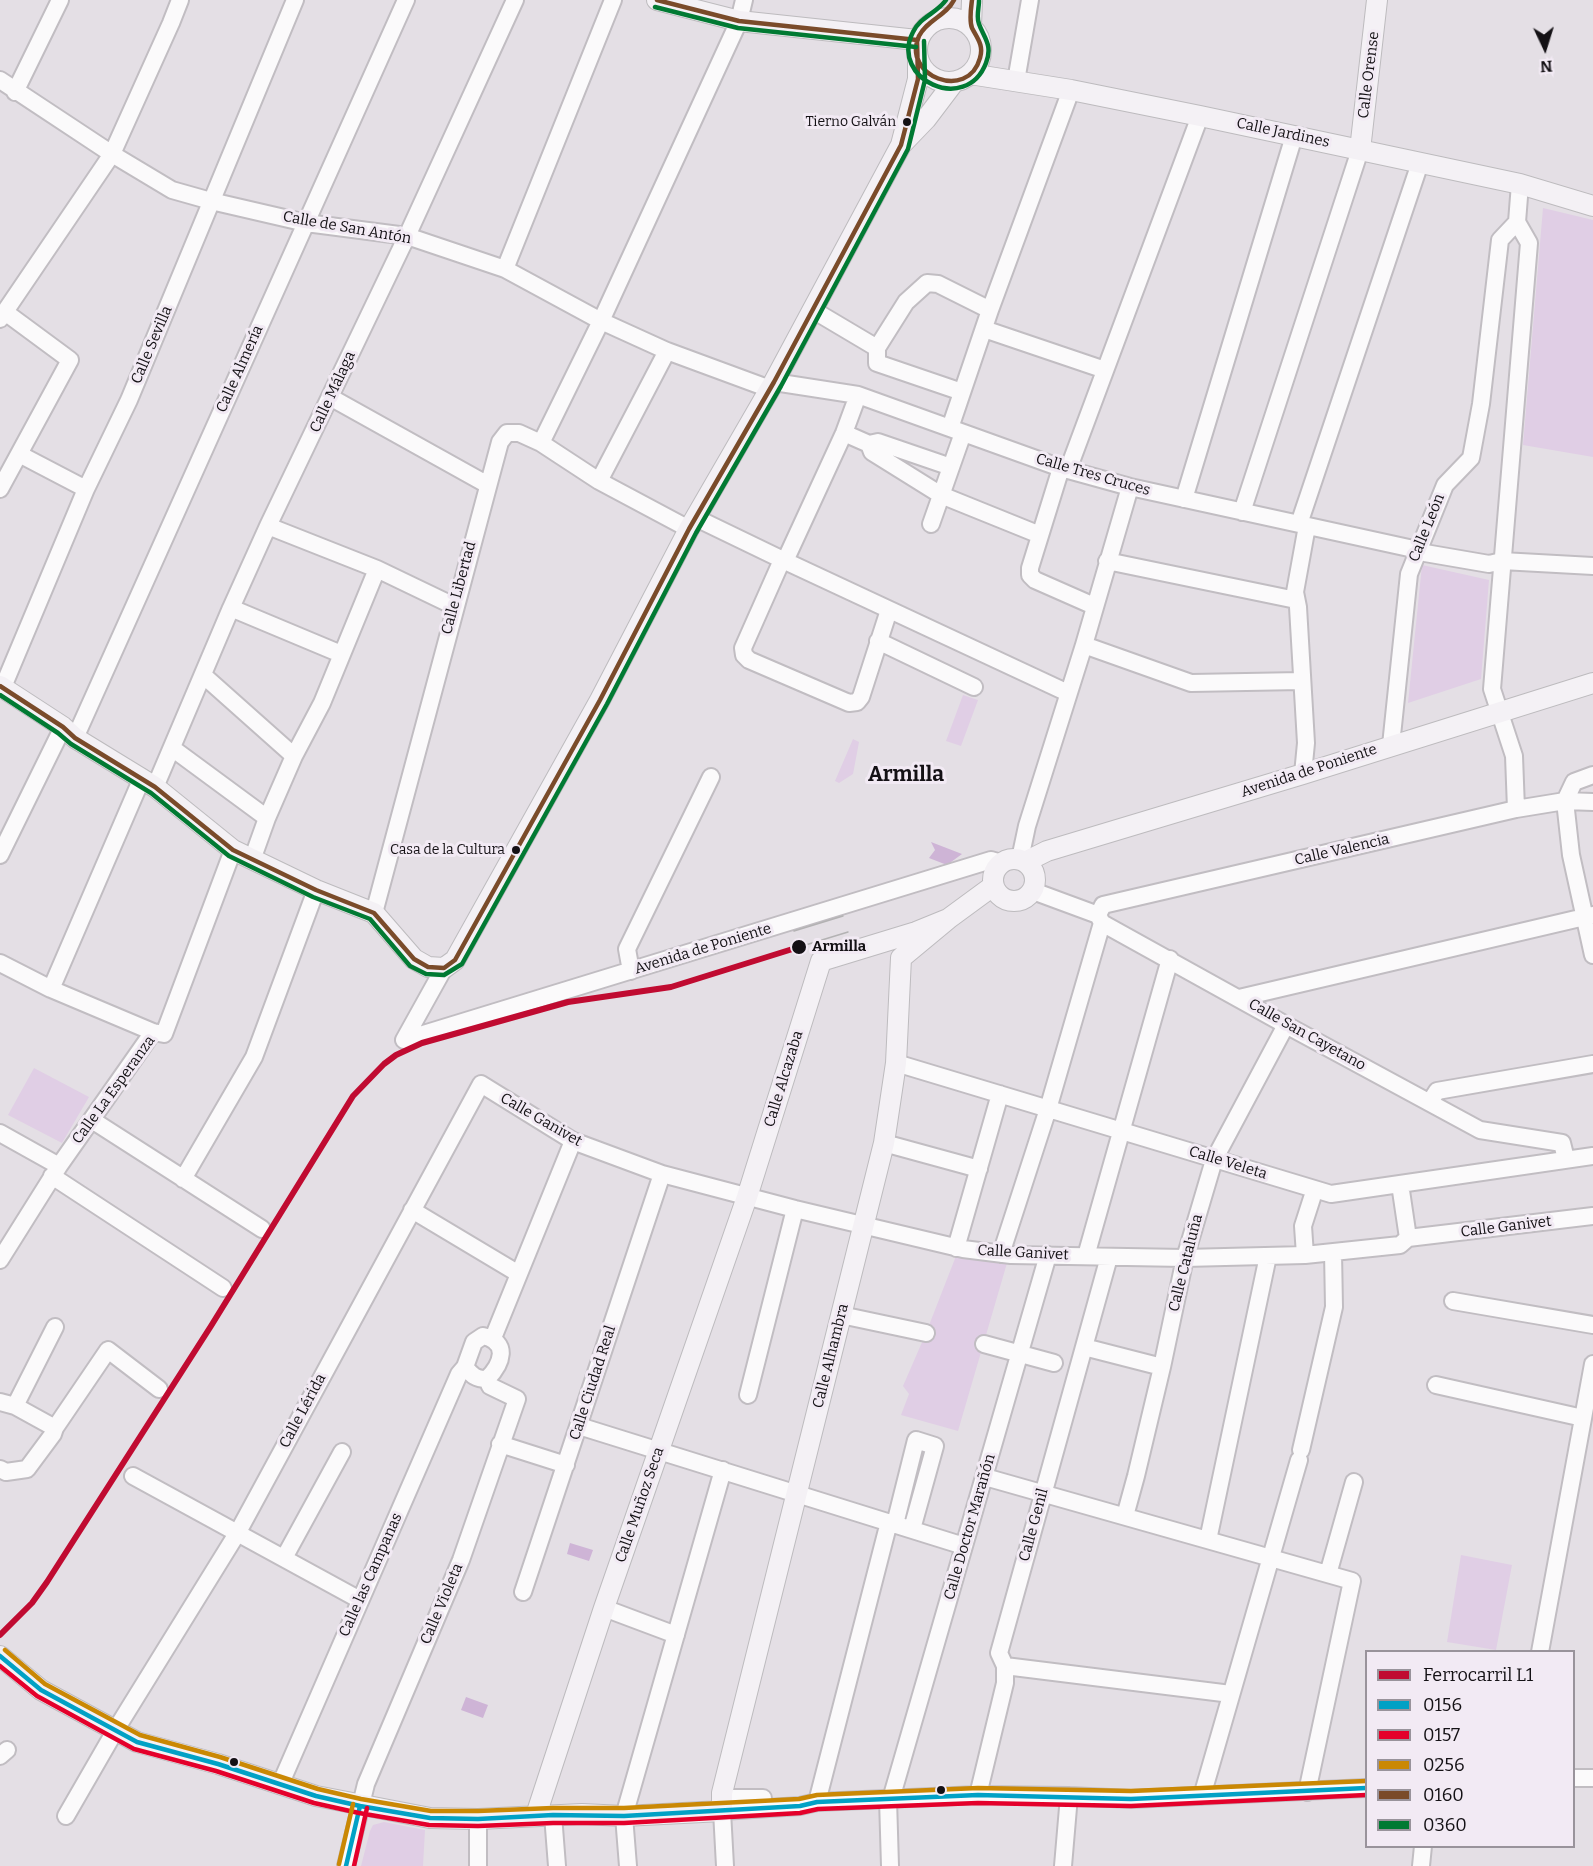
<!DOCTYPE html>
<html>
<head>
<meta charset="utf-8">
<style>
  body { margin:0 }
  #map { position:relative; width:1593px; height:1866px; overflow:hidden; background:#e4dfe5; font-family:Bitter,serif }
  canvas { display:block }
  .legend { position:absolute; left:1365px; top:1650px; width:210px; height:198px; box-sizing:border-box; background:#f2eaf4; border:2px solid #99939b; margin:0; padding:8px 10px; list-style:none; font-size:18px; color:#141115 }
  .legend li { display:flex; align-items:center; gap:12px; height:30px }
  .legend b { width:30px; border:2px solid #99939b }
  .north { position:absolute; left:1515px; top:18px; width:60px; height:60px; -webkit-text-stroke:4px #f2eaf4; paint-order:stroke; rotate:176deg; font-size:16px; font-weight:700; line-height:24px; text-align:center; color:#141115 }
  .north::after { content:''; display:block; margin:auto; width:21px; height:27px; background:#141115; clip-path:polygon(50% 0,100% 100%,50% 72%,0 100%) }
</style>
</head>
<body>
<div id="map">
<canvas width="1593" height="1866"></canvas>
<ul class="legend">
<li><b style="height:8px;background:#c00b31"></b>Ferrocarril L1</li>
<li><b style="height:8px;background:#01a1c5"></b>0156</li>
<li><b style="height:8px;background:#e4002b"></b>0157</li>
<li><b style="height:8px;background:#ca8804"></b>0256</li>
<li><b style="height:8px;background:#7a4b2a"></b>0160</li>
<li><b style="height:8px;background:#017a33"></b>0360</li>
</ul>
<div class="north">N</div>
</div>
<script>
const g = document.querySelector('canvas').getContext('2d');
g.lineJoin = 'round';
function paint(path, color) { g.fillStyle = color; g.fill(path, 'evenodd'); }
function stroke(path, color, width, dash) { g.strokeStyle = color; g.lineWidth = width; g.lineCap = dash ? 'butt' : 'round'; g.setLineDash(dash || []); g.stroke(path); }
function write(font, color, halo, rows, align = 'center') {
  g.font = font + ' Bitter,serif'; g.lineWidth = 6; g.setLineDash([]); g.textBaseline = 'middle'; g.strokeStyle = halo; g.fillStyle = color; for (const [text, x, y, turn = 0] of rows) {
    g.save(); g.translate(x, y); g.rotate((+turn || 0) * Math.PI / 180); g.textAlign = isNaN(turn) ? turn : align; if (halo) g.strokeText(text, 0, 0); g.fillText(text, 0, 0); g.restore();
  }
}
paint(new Path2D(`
  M 1543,208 L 1593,220 L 1593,457 L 1523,445 Z
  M 1422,565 L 1489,580 L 1481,679 L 1408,703 Z
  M 963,695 L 978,700 L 961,746 L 946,741 Z
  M 853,739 L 859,742 L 853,774 L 839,783 L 835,781 Z
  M 34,1068 L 89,1097 L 62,1143 L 8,1115 Z
  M 956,1256 L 1007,1263 L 958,1431 L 901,1415 L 909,1394 L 903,1386 L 926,1333 Z
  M 1461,1555 L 1512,1565 L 1496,1650 L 1447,1642 Z
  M 384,1822 L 425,1830 L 423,1866 L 361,1866 L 370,1831 L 373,1825 Z`), '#e0cee5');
paint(new Path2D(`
  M 931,842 L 962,854 L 947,865 L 929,858 L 935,850 Z
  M 570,1543 L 593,1550 L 589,1561 L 567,1554 Z
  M 466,1697 L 488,1705 L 483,1718 L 461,1710 Z`), '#ceb4d6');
const minor = new Path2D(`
  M 0,80 L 112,154 L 172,190 L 211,201 L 306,223 L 407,236 L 505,269 L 601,321 L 667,351 L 770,389
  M 1016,81 L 1030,0
  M 15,92 L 60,0
  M 505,269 L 613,0
  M 813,310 L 877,348
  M 0,319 L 112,154 L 171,23 L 180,0
  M 984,329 L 1105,370
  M 774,382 L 858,395 L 1061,468 L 1130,487 L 1418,550 L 1425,553 L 1489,564 L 1502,561 L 1593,566
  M 962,392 L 877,363 L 877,348 L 906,302 L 927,283 L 938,284 L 990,310
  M 330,397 L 488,485
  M 950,428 L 990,310 L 1071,90
  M 844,433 L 869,444 L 878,442 L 951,467
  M 541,443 L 599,481 L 689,529
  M 869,444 L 872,452 L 941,495 L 1040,535
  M 19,454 L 86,489
  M 1061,468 L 1030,568 L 1030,575 L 1035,580 L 1094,606
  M 1068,470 L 1200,116
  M 599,481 L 667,351
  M 0,489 L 70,360 L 5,312
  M 1184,499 L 1294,136
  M 1242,512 L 1360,150
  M 696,518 L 785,561 L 1068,693
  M 931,524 L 963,433
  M 1299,524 L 1420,163
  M 268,526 L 377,569 L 454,606
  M 782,560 L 743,648 L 744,655 L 749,660 L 849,703 L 857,702 L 861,697 L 889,610
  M 785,561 L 844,433 L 858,395
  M 1107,561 L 1296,600
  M 231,608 L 341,654
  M 878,641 L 974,687
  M 1084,645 L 1191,683 L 1301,681
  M 203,675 L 294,756
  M 3,687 L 86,489 L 129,400 L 295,0
  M 75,738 L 406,0
  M 1391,745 L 1409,574 L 1445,485 L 1471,458 L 1481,404 L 1500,240 L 1517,222
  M 172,748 L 267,818
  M 1303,774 L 1306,743 L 1298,607 L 1295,592 L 1307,526
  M 1593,775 L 1574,782 L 1565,801 L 1571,855 L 1593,955
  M 155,787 L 231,608 L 268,526 L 407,236 L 515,0
  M 1516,809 L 1514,756 L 1492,689 L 1529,243 L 1517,222 L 1520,184
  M 0,855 L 63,727
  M 1020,859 L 1027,826 L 1084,645 L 1130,487
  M 252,860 L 267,818 L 294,756 L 322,703 L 377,569
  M 1033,891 L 1098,915 L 1102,923 L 1286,1025 L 1480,1130 L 1562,1143 L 1566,1159
  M 374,913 L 500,442 L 507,433 L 519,433 L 541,443 L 601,321 L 739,21 L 744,0
  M 1098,915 L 1103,905 L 1516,809 L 1565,801 L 1593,802
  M 0,963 L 51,989 L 153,1032 L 164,1034 L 233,850
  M 631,971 L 627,949 L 711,777
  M 51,989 L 142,778
  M 1239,998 L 1593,915
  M 404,1040 L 991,860 L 1001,863
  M 404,1040 L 444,968
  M 896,1063 L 1331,1194 L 1593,1156
  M 1430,1102 L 1437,1091 L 1593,1064
  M 92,1120 L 262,1229
  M 0,1133 L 59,1166
  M 884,1143 L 979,1169
  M 52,1176 L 223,1288
  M 183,1179 L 254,1057 L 316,890
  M 1400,1184 L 1408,1238
  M 412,1210 L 519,1274
  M 956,1248 L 1000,1094
  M 1001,1254 L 1048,1109 L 1102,923
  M 1305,1255 L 1303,1226 L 1312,1198
  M 1086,1256 L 1170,959
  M 0,1260 L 59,1166 L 153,1032
  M 1453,1301 L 1593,1325
  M 841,1315 L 926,1333
  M 483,1336 C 510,1342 502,1364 487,1379 C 475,1379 472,1375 465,1367 L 474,1342 Z
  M 493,1338 L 573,1141
  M 984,1344 L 1054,1363
  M 1084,1347 L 1162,1367
  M 1436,1385 L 1583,1418
  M 748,1395 L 795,1209
  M 0,1402 L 15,1406 L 55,1428 L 53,1434 L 27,1469 L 6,1472 L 0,1469
  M 15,1406 L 55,1327
  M 579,1426 L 964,1546
  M 55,1428 L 108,1350 L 159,1389
  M 500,1444 L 566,1465
  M 1301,1450 L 1334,1307 L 1333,1252
  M 133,1476 L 360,1600
  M 985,1477 L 1352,1581 L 1307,1792
  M 1125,1516 L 1136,1476 L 1162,1367 L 1185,1258 L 1214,1160 L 1286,1025
  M 895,1524 L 916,1440 L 935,1446 L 912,1529
  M 1208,1540 L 1268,1256
  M 284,1558 L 342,1452
  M 1328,1574 L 1354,1482
  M 523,1592 L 662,1174
  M 604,1608 L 676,1635
  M 1540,1652 L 1593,1364
  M 1005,1666 L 1231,1694
  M 0,1756 L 7,1750
  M 1574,1778 L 1593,1778
  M 280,1785 L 459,1374 L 465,1367
  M 978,1795 L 1005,1683 L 1005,1666 L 999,1653 L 1109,1257
  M 1202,1796 L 1299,1460
  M 722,1798 L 763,1798
  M 888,1799 L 890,1866
  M 891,1799 L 1048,1255
  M 817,1802 L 889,1522
  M 553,1815 L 557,1866
  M 66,1816 L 115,1731 L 238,1532 L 481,1084 L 573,1141 L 662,1174 L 795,1209 L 963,1249 L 1011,1255 L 1185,1258 L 1305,1255 L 1400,1245 L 1408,1238 L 1593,1216
  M 346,1866 L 366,1784 L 461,1560 L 517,1399 L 490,1386 L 487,1379
  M 478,1866 L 478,1819
  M 628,1866 L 624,1816 L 723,1470
  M 725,1866 L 722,1811 L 800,1806 L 817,1802 L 978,1795 L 1069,1796 L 1131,1799 L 1366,1788
  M 1063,1866 L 1069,1796
  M 1421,1866 L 1423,1846`);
const major = new Path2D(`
  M 657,0 L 739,21 L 917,40
  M917 50a32 32 0 1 1 64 0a32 32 0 1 1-64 0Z
  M 971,25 L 972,0
  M 970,74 L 1071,90 L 1200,116 L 1520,184 L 1593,206
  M 901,145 L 926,119 L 954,82
  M 1360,150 L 1377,0
  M 0,686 L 63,727 L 75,738 L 155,787 L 233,850 L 316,890 L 374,913 L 414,959 L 428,967 L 444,968 L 455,960 L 600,700 L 689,529 L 774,382 L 901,145 L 918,79 L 918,62
  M993 880a21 21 0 1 1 42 0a21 21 0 1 1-42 0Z
  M 1025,862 L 1047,851 L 1303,774 L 1593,683
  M 0,1656 L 41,1690 L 137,1742 L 218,1764 L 316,1796 L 430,1818 L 478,1819 L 582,1814 L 624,1816 L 722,1811 L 722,1793 L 884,1143 L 896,1063 L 901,958 L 948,919
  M 536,1815 L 604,1608 L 747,1197 L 821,961 L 916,932 L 948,919 L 993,886`);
stroke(minor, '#c1bdc2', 20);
stroke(major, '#bdbbbe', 22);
stroke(minor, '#fbfafb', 16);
stroke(major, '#f4f1f5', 20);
stroke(new Path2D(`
  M 794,931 L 843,916
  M 799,947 L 848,932`), '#b3b2b3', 1.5);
stroke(new Path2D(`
  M 0,1656 L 41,1690 L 137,1742 L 218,1764 L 316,1796 L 360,1806 L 430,1818 L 478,1819 L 553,1815 L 624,1816 L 800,1806 L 817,1802 L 978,1795 L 1131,1799 L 1366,1788
  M 346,1866 L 360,1806`), '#01a1c5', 4.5);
stroke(new Path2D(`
  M 0,1666 L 37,1696 L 134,1749 L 216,1771 L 314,1803 L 359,1813 L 429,1825 L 478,1826 L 553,1823 L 624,1823 L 800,1813 L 818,1809 L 978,1803 L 1131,1806 L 1366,1795
  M 354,1866 L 367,1808`), '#e4002b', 4.5);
stroke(new Path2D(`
  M 5,1650 L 45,1684 L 140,1735 L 220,1757 L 318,1789 L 361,1799 L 431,1811 L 478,1811 L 553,1808 L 624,1808 L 799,1799 L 817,1795 L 978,1788 L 1131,1791 L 1366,1781
  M 339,1864 L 353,1804`), '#ca8804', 4.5);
stroke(new Path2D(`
  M 657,0 L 739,21 L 917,40
  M 954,0 C 946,16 927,20 919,36 C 901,76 968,102 980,58 C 984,45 977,38 972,28 C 969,20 971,8 972,0
  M 0,686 L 63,727 L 75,738 L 155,787 L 233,850 L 316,890 L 374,913 L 414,959 L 428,967 L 444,968 L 455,960 L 600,700 L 689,529 L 774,382 L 901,145 L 918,79 L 917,40`), '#7a4b2a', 4.5);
stroke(new Path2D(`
  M 946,0 C 937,13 920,17 913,32 C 889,79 966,115 986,63 C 993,45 984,38 979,24 C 976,17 979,8 979,1
  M 655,7 L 738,28 L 916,47
  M 0,695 L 58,733 L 71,744 L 151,793 L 229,856 L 313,897 L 370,919 L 410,966 L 426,974 L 444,975 L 462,964 L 607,704 L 696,533 L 781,386 L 908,149 L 925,80 L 924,41`), '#017a33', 4.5);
stroke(new Path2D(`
  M 0,1635 L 32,1603 L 47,1582 L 211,1326 L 353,1096 L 384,1064 L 396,1055 L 422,1043 L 568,1002 L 671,987 L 799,947`), '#c00b31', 6);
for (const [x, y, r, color] of [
  [907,122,5,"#141115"],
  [516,850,5,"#141115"],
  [799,947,8,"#141115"],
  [234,1762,5,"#141115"],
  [941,1790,5,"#141115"]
]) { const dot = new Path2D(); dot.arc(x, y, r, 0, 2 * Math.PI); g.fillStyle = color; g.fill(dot); stroke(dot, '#f2eaf4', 2); }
write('14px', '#141115', '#f2eaf4', [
  ["Tierno Galván",896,122],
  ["Casa de la Cultura",505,850]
], 'right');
write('15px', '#141115', '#f2eaf4', [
  ["Calle Orense",1369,75,-83],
  ["Calle Jardines",1283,133,12],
  ["Calle de San Antón",347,228,10],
  ["Calle Sevilla",152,345,-67],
  ["Calle Almería",240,369,-66],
  ["Calle Málaga",333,392,-65],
  ["Calle Tres Cruces",1093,475,16],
  ["Calle León",1427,528,-68],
  ["Calle Libertad",459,588,-75],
  ["Avenida de Poniente",1309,771,-18],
  ["Calle Valencia",1342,850,-13],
  ["Avenida de Poniente",703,949,-17],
  ["Calle San Cayetano",1307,1035,29],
  ["Calle Alcazaba",784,1079,-73],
  ["Calle La Esperanza",114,1090,-54],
  ["Calle Ganivet",541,1120,30],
  ["Calle Veleta",1228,1163,17],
  ["Calle Ganivet",1506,1227,-7],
  ["Calle Ganivet",1023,1253,3],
  ["Calle Cataluña",1186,1263,-76],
  ["Calle Alhambra",831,1356,-76],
  ["Calle Ciudad Real",593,1383,-72],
  ["Calle Lérida",303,1411,-62],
  ["Calle Muñoz Seca",640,1505,-71],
  ["Calle Genil",1034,1525,-75],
  ["Calle Doctor Marañón",970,1527,-74],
  ["Calle las Campanas",371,1575,-66],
  ["Calle Violeta",442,1604,-67]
]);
write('bold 15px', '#141115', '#f2eaf4', [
  ["Armilla",812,947]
], 'left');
write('bold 21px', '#141115', '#f2eaf4', [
  ["Armilla",906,775]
]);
</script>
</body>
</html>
